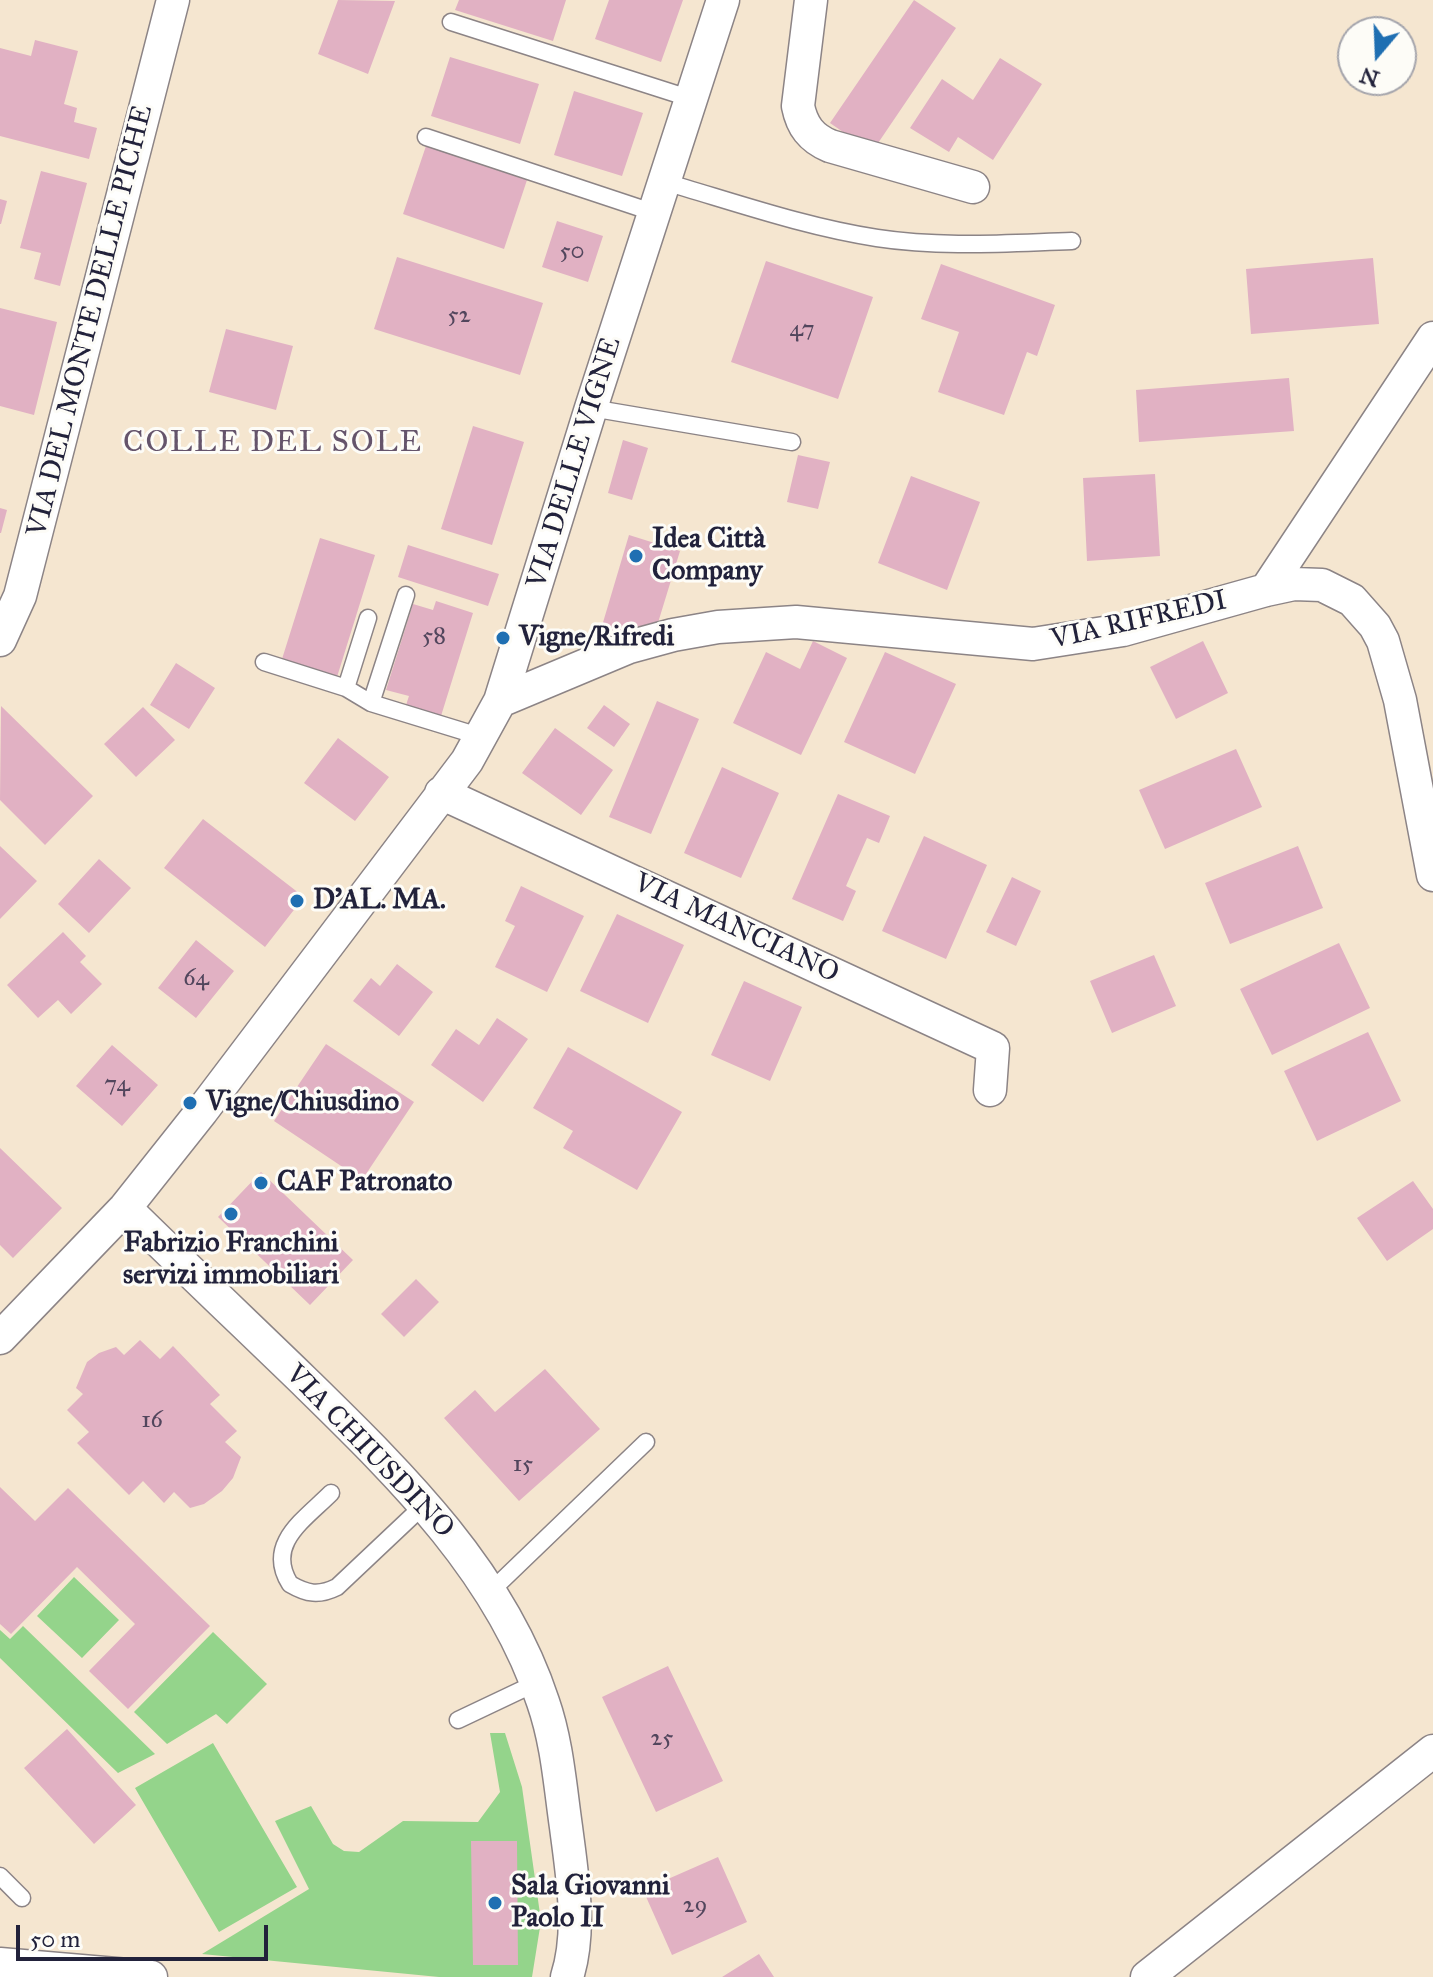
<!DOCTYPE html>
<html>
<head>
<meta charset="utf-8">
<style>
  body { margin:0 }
  #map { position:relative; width:1433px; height:1977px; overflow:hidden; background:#f5e6d0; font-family:"IM FELL Great Primer",serif }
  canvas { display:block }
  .north { position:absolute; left:1337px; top:16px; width:80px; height:80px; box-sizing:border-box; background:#fdfcf7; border:2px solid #a5a5ac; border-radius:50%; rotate:199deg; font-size:22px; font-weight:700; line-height:32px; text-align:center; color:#22223b }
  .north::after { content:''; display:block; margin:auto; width:28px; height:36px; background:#1f6fb2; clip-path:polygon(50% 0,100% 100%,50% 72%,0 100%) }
  .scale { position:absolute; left:16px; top:1925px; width:252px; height:36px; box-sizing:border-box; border:4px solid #22223b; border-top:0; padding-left:10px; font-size:24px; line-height:28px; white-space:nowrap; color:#22223b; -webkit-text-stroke:6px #fdfcf7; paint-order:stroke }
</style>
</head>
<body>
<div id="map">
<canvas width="1433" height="1977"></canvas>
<div class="north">N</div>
<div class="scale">50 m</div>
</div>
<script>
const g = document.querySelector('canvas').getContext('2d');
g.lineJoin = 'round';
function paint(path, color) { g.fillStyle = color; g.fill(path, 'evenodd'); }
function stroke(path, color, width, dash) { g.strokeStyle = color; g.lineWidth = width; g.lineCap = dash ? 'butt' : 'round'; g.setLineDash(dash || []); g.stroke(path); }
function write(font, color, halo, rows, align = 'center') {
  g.font = font + ' "IM FELL Great Primer",serif'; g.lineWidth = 6; g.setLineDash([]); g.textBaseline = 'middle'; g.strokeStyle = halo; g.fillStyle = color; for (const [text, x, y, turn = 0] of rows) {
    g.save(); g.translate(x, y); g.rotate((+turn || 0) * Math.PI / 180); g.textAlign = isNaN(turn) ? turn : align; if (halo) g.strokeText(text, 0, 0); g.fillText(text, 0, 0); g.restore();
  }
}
paint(new Path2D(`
  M 74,1577 L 119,1620 L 82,1658 L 37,1616 Z
  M 23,1626 L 155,1754 L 118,1773 L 0,1658 L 0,1630 L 10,1639 Z
  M 213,1632 L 267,1684 L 227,1724 L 216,1714 L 167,1744 L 134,1712 Z
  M 490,1733 L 505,1733 L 522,1787 L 541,1921 L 532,1977 L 439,1977 L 202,1954 L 309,1889 L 275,1821 L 311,1806 L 333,1844 L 344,1851 L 359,1852 L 403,1821 L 478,1822 L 500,1792 Z
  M 213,1743 L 297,1887 L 219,1932 L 135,1788 Z`), '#94d48b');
paint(new Path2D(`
  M 338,0 L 395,1 L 368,74 L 318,54 Z
  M 459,0 L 566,0 L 553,41 L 455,10 Z
  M 609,0 L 683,0 L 661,62 L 595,39 Z
  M 914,0 L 956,28 L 872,152 L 830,123 Z
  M 35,40 L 78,51 L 64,104 L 77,108 L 74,122 L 97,128 L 89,159 L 0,136 L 0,48 L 31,56 Z
  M 450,57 L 539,84 L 520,144 L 431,116 Z
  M 1000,58 L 1042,84 L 993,160 L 958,137 L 949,152 L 910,128 L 942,79 L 973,100 Z
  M 574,91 L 643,113 L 622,176 L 554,155 Z
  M 426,146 L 527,180 L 504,249 L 403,214 Z
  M 41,171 L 87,183 L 60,286 L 34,279 L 41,253 L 20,248 Z
  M 0,199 L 7,201 L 1,224 L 0,224 Z
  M 557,221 L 603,236 L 588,282 L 542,267 Z
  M 397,257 L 543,303 L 520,375 L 374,329 Z
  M 1373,258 L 1379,324 L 1251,334 L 1246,269 Z
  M 766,261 L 873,297 L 838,399 L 731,362 Z
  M 941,264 L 1055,305 L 1037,356 L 1027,352 L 1004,415 L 938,392 L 959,332 L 921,319 Z
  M 0,308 L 57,322 L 34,415 L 0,406 Z
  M 226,329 L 293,346 L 276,410 L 209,392 Z
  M 1289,378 L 1294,431 L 1139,442 L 1136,390 Z
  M 473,426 L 524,442 L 492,545 L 441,529 Z
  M 623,440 L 648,448 L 632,500 L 608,493 Z
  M 798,455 L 830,462 L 818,509 L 787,502 Z
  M 1155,474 L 1160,556 L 1087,561 L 1083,478 Z
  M 911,476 L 980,502 L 947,590 L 878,563 Z
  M 0,508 L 7,510 L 1,533 L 0,533 Z
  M 629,535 L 680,551 L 657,626 L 596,646 Z
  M 320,538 L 375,555 L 337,677 L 282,659 Z
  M 408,545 L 499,574 L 488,606 L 398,577 Z
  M 436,601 L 473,613 L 441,716 L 406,705 L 409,696 L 386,690 L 413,604 L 433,610 Z
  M 813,641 L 847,658 L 801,755 L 733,723 L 766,652 L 800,669 Z
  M 1203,641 L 1228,693 L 1176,719 L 1150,667 Z
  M 885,652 L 956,684 L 915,774 L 844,742 Z
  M 176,663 L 215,688 L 189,729 L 150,705 Z
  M 657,701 L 699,719 L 651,834 L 609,817 Z
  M 604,705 L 630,724 L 614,747 L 587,728 Z
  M 1,706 L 93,796 L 45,845 L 0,800 Z
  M 143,707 L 175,740 L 136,777 L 104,744 Z
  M 555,728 L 613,770 L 581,815 L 522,773 Z
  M 338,738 L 389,777 L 355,821 L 304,783 Z
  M 1236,749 L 1262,807 L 1165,849 L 1139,790 Z
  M 722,767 L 779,793 L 741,878 L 684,853 Z
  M 838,794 L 890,816 L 879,843 L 867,838 L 846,886 L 856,891 L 843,921 L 792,899 Z
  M 203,819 L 304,897 L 265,947 L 164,868 Z
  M 924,836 L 987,865 L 946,959 L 882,931 Z
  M 0,846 L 37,881 L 0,919 Z
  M 1298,846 L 1323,908 L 1230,944 L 1205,883 Z
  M 99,859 L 131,888 L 89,933 L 58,904 Z
  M 1012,877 L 1041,891 L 1016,946 L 986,932 Z
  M 521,886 L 584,916 L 547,992 L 495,967 L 515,926 L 505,921 Z
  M 617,914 L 684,945 L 648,1023 L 580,991 Z
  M 63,932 L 86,956 L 80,962 L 102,984 L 71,1014 L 58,1000 L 38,1018 L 7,985 Z
  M 196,940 L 234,971 L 196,1018 L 158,988 Z
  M 1339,943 L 1370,1008 L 1272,1055 L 1240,989 Z
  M 1154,955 L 1176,1006 L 1112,1033 L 1090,981 Z
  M 397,964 L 433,992 L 399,1036 L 353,1001 L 371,978 L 380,986 Z
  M 744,981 L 802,1007 L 770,1081 L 711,1055 Z
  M 497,1018 L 528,1039 L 483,1102 L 431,1065 L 456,1029 L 479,1045 Z
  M 1368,1032 L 1401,1101 L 1317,1141 L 1284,1071 Z
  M 326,1044 L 414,1102 L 362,1180 L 274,1121 Z
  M 112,1045 L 158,1085 L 122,1126 L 76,1086 Z
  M 568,1047 L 682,1112 L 637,1190 L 563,1148 L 573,1131 L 533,1108 Z
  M 0,1148 L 62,1208 L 13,1258 L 0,1245 Z
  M 261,1172 L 353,1260 L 310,1305 L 218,1217 Z
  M 1413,1181 L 1433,1209 L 1433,1229 L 1387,1261 L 1357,1218 Z
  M 416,1279 L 439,1302 L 404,1337 L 381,1314 Z
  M 140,1340 L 160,1359 L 173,1346 L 220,1395 L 210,1404 L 237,1431 L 225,1442 L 241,1457 L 233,1478 L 222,1491 L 204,1504 L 190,1508 L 174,1492 L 164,1503 L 143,1481 L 129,1495 L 77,1443 L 89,1432 L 67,1410 L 83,1394 L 76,1388 L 87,1362 L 99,1353 L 116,1347 L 124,1355 Z
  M 545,1369 L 600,1429 L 519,1501 L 444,1418 L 475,1390 L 495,1412 Z
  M 0,1487 L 35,1521 L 68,1488 L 210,1626 L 128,1709 L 89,1671 L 135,1624 L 77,1567 L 11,1634 L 0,1624 Z
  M 668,1666 L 723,1781 L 656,1812 L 602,1697 Z
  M 67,1729 L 136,1805 L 94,1844 L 24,1768 Z
  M 471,1841 L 517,1841 L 518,1965 L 473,1965 Z
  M 718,1857 L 747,1922 L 672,1955 L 643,1890 Z
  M 759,1954 L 774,1977 L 722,1977 Z`), '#e1b1c3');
const service = new Path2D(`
  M 451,22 L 692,99
  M 426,137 L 655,213
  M 665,182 C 734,202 805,227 877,238 C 942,248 1007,243 1072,241
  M 591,408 L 792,442
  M 264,662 L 346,688 L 371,703 L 482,737
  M 346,688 L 368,618
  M 371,703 L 406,595
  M 331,1493 C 304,1520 265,1544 290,1584 C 307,1594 319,1596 337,1587 L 425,1504
  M 490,1592 L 646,1442
  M 458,1720 L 536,1683
  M 0,1876 L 22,1898`);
const minor = new Path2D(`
  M 811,0 L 798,106 C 802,126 811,138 830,146 L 973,187
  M 1266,590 L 1433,338
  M 0,640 L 20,596 L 173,0
  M 500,701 L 629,647 L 673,635 L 718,627 L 796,622 L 1033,644 L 1123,630 L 1266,590 L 1294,584 L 1322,585 L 1352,600 L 1375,626 L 1383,641 L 1400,700 L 1433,875
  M 441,793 L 993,1048 L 990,1090
  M 125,1208 C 184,1266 244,1323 303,1380 C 399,1474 500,1571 543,1702 C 557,1742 560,1785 566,1827 C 572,1874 582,1931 567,1977
  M 0,1338 L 125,1208 L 202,1111 L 467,761 L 500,701 L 591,408 L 723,0
  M 0,1964 L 151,1977
  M 1147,1977 L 1433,1751`);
stroke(service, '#8c8486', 19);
stroke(minor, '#8c8486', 35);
stroke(service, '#fff', 16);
stroke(minor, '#fff', 32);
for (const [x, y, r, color] of [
  [636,556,8,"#1f6fb2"],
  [503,638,8,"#1f6fb2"],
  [297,901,8,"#1f6fb2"],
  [190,1103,8,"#1f6fb2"],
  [261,1183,8,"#1f6fb2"],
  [231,1214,8,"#1f6fb2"],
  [495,1903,8,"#1f6fb2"]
]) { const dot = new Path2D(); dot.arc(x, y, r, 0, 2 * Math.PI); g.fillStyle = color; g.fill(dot); stroke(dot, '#fdfcf7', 3); }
write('24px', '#52465d', null, [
  ["50",572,252],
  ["52",459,316],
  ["47",802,330],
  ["58",434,637],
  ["64",196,979],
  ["74",117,1085],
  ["16",152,1421],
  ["15",523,1465],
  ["25",662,1739],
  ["29",695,1906]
]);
write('28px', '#22223b', '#fdfcf7', [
  ["VIA DEL MONTE DELLE PICHE",91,321,-76],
  ["VIA DELLE VIGNE",575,463,-73],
  ["VIA RIFREDI",1139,621,-13],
  ["VIA MANCIANO",736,929,25],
  ["VIA CHIUSDINO",369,1452,46]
]);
write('bold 28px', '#22223b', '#fdfcf7', [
  ["Idea Città",652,540],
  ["Company",652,572],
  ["Vigne/Rifredi",519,638],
  ["D'AL. MA.",313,901],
  ["Vigne/Chiusdino",206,1103],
  ["CAF Patronato",277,1183],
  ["Fabrizio Franchini",231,1244,"center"],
  ["servizi immobiliari",231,1276,"center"],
  ["Sala Giovanni",511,1887],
  ["Paolo II",511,1919]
], 'left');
g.letterSpacing = '2px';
write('30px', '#65546b', '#fdfcf7', [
  ["COLLE DEL SOLE",273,444]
]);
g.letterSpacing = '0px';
</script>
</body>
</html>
